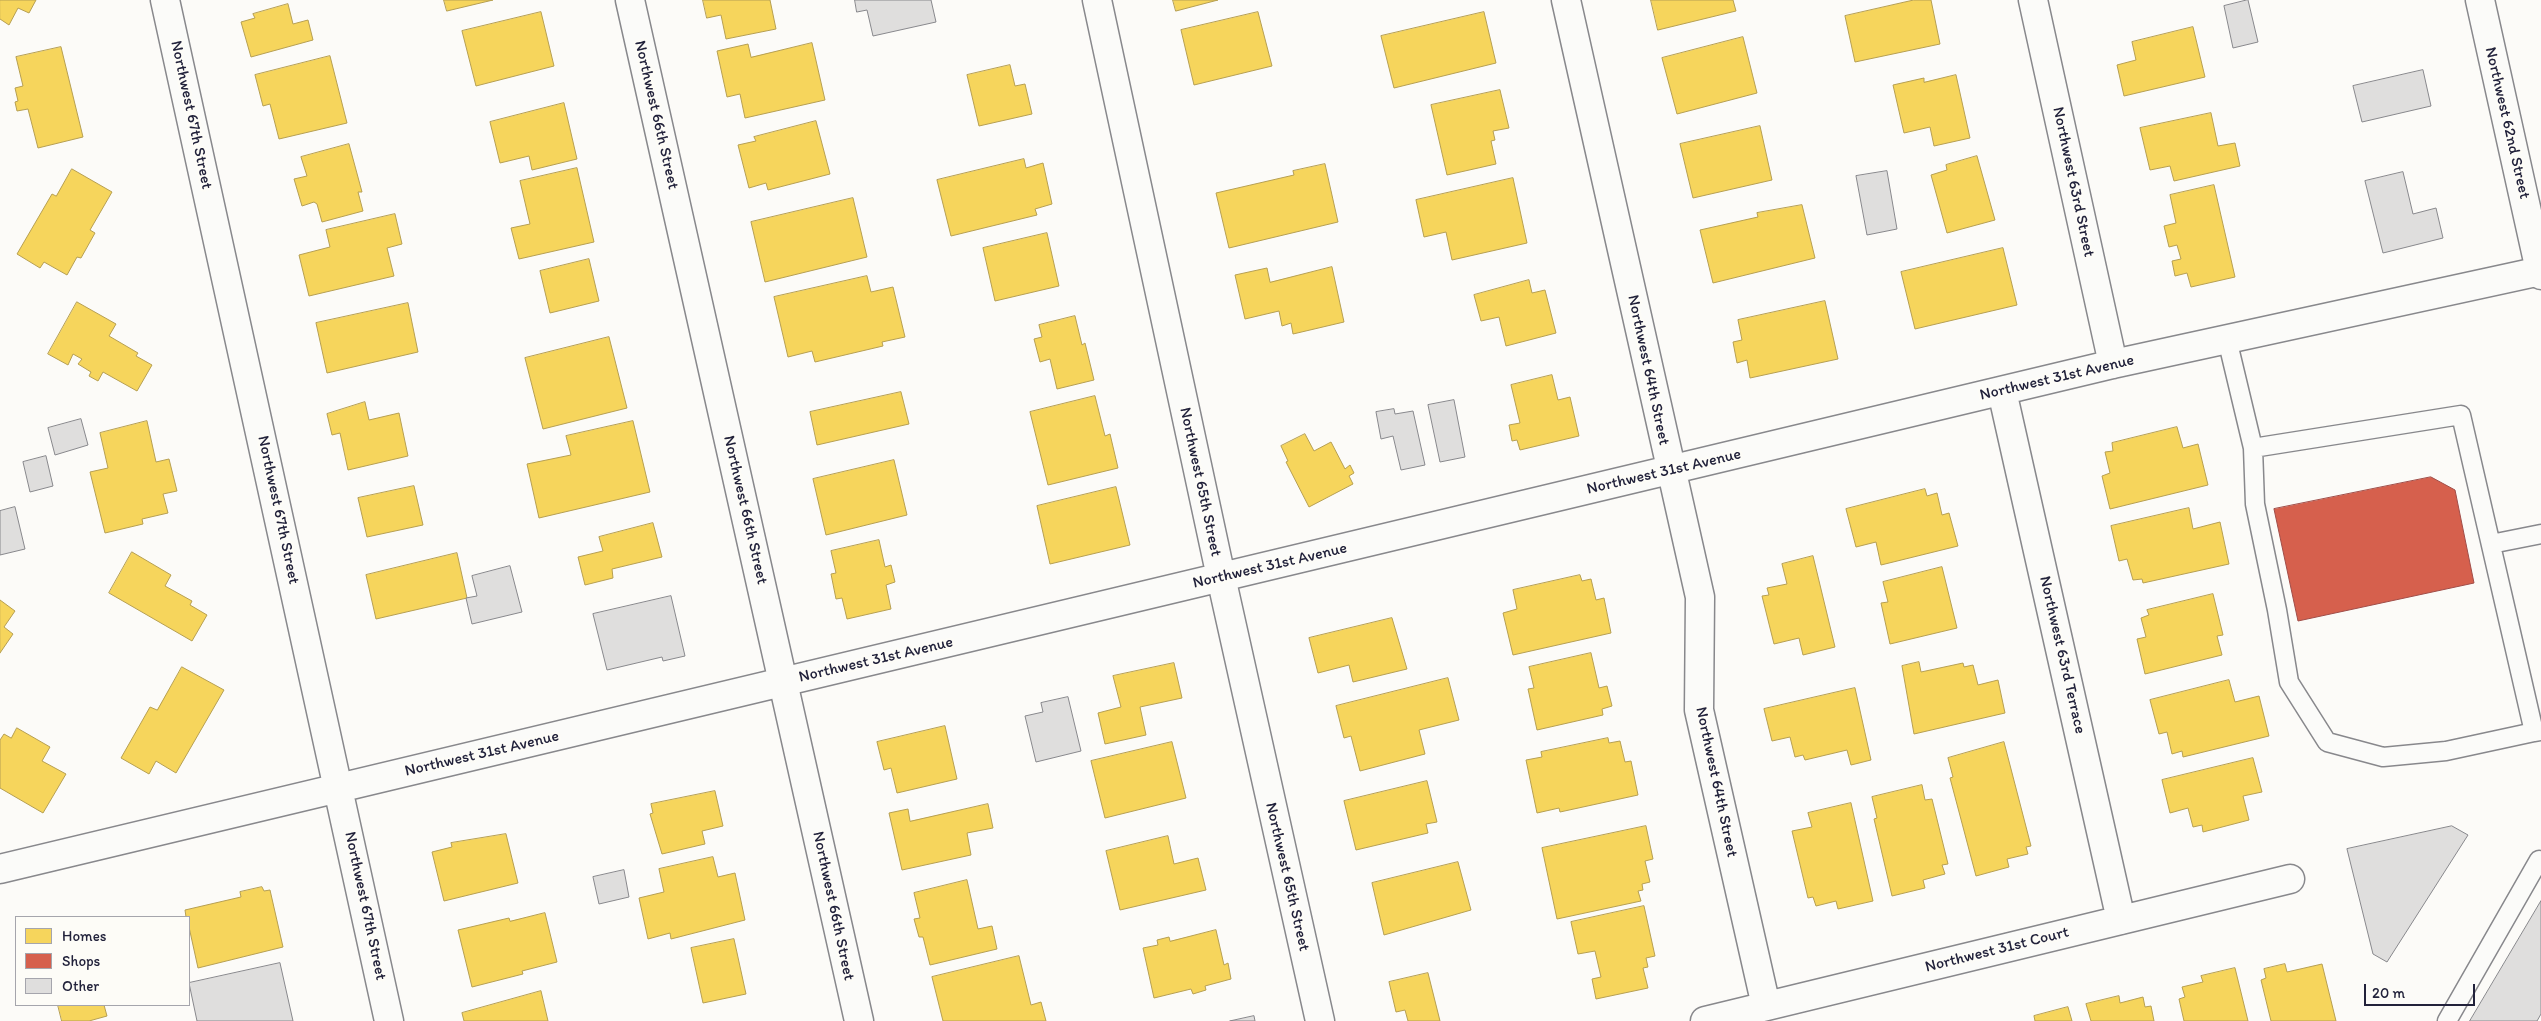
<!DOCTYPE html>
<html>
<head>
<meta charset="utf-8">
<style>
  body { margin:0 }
  #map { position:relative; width:2541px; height:1021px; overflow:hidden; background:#fcfbf8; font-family:Itim,sans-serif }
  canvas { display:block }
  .legend { position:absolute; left:15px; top:916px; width:175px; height:90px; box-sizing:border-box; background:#fdfcf7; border:1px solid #a5a5ac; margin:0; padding:6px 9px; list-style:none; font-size:15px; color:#22223b }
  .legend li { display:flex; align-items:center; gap:10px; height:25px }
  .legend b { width:25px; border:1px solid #a5a5ac }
  .scale { position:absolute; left:2364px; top:984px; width:111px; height:22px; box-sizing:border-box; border:2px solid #22223b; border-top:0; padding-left:6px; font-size:15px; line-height:18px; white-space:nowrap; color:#22223b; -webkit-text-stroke:4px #fdfcf7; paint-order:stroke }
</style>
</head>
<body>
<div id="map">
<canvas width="2541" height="1021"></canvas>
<ul class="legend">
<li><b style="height:14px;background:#f6d55c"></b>Homes</li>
<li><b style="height:14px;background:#d6604d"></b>Shops</li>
<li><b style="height:14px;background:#dfdedd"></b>Other</li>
</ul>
<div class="scale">20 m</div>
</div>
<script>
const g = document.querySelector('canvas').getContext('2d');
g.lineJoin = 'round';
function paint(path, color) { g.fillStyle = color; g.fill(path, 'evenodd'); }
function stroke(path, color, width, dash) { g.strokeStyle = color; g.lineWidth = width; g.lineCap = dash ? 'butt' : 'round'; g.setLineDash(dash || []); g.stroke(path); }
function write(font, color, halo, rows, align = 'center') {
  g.font = font + ' Itim,sans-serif'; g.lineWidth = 5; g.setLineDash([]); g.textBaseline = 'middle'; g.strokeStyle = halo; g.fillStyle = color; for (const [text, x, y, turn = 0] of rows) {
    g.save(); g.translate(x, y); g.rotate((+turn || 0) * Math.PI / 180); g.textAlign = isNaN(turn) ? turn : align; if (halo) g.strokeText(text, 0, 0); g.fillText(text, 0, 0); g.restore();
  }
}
const homes = new Path2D(`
  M 0,0 L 36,0 L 29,13 L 18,8 L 9,25 L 0,19 Z
  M 444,0 L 493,0 L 447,11 Z
  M 703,0 L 770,0 L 776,29 L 726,39 L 721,15 L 707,18 Z
  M 1173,0 L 1218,0 L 1176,11 Z
  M 1651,0 L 1733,0 L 1736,11 L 1658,30 Z
  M 1914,0 L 1931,0 L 1940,44 L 1855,62 L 1845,16 Z
  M 288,4 L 293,24 L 308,20 L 313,40 L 251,57 L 241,22 L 255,18 L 253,14 Z
  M 541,12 L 554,66 L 476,86 L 462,31 Z
  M 1258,12 L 1272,66 L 1194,85 L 1181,30 Z
  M 1484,12 L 1496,63 L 1394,88 L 1381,36 Z
  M 2193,27 L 2205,77 L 2124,96 L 2117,65 L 2136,60 L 2132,42 Z
  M 1743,37 L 1757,93 L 1677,114 L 1662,58 Z
  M 812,43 L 825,100 L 745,118 L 740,94 L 727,97 L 717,51 L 748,44 L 751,57 Z
  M 61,47 L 83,137 L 38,148 L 28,109 L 17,111 L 15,102 L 18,101 L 15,88 L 23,86 L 16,57 Z
  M 330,56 L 347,123 L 279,139 L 270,104 L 263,106 L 255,75 Z
  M 1010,65 L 1015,86 L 1025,84 L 1032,114 L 979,126 L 967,75 Z
  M 1956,75 L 1970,138 L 1934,146 L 1930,127 L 1904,133 L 1893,85 L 1924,78 L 1924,82 Z
  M 1500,90 L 1509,128 L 1493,131 L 1495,140 L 1491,141 L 1496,164 L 1447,175 L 1431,105 Z
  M 564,103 L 577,159 L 532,170 L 529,156 L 500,163 L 490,122 Z
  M 2211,113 L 2218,146 L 2235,143 L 2240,166 L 2174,181 L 2170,166 L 2150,170 L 2140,128 Z
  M 816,121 L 830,174 L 768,190 L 766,183 L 749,188 L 738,145 L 756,141 L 754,137 Z
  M 1760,126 L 1772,180 L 1693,198 L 1680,144 Z
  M 349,144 L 362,192 L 358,192 L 363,211 L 322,222 L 317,204 L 314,202 L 302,206 L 294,179 L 307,176 L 301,157 Z
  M 1977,156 L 1995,220 L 1947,233 L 1931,175 L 1947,170 L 1946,165 Z
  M 1024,159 L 1026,168 L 1043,163 L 1052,204 L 1035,209 L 1037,215 L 951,236 L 937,180 Z
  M 1325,164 L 1338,222 L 1229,248 L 1216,193 L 1294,175 L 1293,171 Z
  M 577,168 L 594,242 L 519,259 L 511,228 L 530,224 L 520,181 Z
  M 72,169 L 112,192 L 90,230 L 95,233 L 81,258 L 77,257 L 67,275 L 44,262 L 40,268 L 17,254 L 52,194 L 56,196 Z
  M 1513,178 L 1527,243 L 1452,260 L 1446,232 L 1424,237 L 1416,200 Z
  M 2214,185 L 2235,277 L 2191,287 L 2187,273 L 2175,276 L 2172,261 L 2181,259 L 2177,245 L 2169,247 L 2164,226 L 2176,223 L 2170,195 Z
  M 853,198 L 867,257 L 765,282 L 751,222 Z
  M 1802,205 L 1815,258 L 1713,283 L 1700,230 L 1758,217 L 1757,213 Z
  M 395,214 L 402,244 L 387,248 L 394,276 L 309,296 L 299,255 L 330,247 L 326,230 Z
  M 1047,233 L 1059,286 L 995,301 L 983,248 Z
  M 2003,248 L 2017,305 L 1915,329 L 1901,272 Z
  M 589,259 L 599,301 L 550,313 L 540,271 Z
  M 1332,267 L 1344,322 L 1293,334 L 1291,323 L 1282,326 L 1279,311 L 1245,319 L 1235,275 L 1267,268 L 1270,282 Z
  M 867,276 L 871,292 L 893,287 L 905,337 L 882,342 L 883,346 L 815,362 L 812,351 L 788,357 L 774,297 Z
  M 1529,280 L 1532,293 L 1545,290 L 1556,333 L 1506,346 L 1499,317 L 1481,321 L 1474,295 Z
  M 1825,301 L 1838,359 L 1750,378 L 1747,360 L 1737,363 L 1733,342 L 1742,340 L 1738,320 Z
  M 77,302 L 116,324 L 109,336 L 138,353 L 136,356 L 152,365 L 137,391 L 103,372 L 98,381 L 89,376 L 91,372 L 78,364 L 82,359 L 73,354 L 68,365 L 48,354 Z
  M 408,303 L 418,352 L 327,373 L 316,323 Z
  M 1075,316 L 1082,345 L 1085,343 L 1094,380 L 1057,389 L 1050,359 L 1040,362 L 1034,339 L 1042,337 L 1039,325 Z
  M 609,337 L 627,408 L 543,429 L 525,358 Z
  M 1552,375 L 1558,400 L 1570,397 L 1579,436 L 1520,450 L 1517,440 L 1512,441 L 1509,425 L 1520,423 L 1511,385 Z
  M 901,392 L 909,424 L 817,445 L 810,412 Z
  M 1095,396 L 1105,436 L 1110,434 L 1118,468 L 1048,485 L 1030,412 Z
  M 365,402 L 369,420 L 399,413 L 408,456 L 348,470 L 340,433 L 332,435 L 327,414 Z
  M 147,421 L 156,462 L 169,459 L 177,491 L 163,494 L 168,513 L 142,519 L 143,524 L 105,533 L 90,472 L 108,468 L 100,433 Z
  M 633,421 L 650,492 L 539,518 L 527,464 L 571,455 L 566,436 Z
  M 2177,427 L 2183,448 L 2198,444 L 2208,485 L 2110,509 L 2102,476 L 2110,473 L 2105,452 L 2113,451 L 2112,443 Z
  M 1305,434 L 1314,451 L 1331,442 L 1345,469 L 1350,465 L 1354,473 L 1349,476 L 1353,484 L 1309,507 L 1286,462 L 1288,461 L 1281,446 Z
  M 894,460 L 907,515 L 826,535 L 813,479 Z
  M 414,486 L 423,525 L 367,537 L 358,498 Z
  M 1116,487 L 1130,545 L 1050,564 L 1037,506 Z
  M 1925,489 L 1927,496 L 1937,493 L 1942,515 L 1949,513 L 1958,546 L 1881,565 L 1876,542 L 1856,547 L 1846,509 Z
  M 2189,508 L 2193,529 L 2220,522 L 2229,564 L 2143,583 L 2142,579 L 2133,580 L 2127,559 L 2119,561 L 2111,526 Z
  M 653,523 L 662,557 L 612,569 L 613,578 L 585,585 L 578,557 L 603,551 L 599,537 Z
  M 879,540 L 885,567 L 891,565 L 895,582 L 886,585 L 891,609 L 847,619 L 842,598 L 836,599 L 831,574 L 836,573 L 831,551 Z
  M 132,552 L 171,575 L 165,586 L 192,601 L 190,605 L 207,615 L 192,641 L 109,593 Z
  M 457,553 L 467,598 L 376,619 L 366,575 Z
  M 1813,556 L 1835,647 L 1803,655 L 1799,638 L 1774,644 L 1762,596 L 1769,595 L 1767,588 L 1787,584 L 1782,564 Z
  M 1942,567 L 1957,628 L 1890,644 L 1881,603 L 1888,602 L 1883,582 Z
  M 1580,575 L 1582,581 L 1591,579 L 1596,600 L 1604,598 L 1611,633 L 1513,655 L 1503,613 L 1517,609 L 1513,590 Z
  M 2213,594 L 2223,635 L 2217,636 L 2222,655 L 2145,674 L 2137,639 L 2146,637 L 2141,618 L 2149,615 L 2147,610 Z
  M 0,600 L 15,611 L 4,627 L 13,634 L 0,653 Z
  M 1392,618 L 1407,669 L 1353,682 L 1349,665 L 1318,673 L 1309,638 Z
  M 1591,653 L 1599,688 L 1607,686 L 1612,706 L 1602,709 L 1603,715 L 1537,730 L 1528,689 L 1534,688 L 1529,667 Z
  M 1919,662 L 1921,672 L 1963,663 L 1964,667 L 1973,665 L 1978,685 L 1998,680 L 2005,713 L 1914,734 L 1902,666 Z
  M 1174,663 L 1182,698 L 1140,707 L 1146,735 L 1105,744 L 1098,713 L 1121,707 L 1113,676 Z
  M 182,667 L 224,690 L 176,773 L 156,761 L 149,774 L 121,758 L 150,707 L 157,710 Z
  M 1448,678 L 1459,720 L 1419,730 L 1425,754 L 1360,771 L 1351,736 L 1344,738 L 1336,706 Z
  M 2229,680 L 2235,702 L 2259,696 L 2269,736 L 2183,757 L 2182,751 L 2172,754 L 2167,732 L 2159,734 L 2150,700 Z
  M 1855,688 L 1871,760 L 1851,765 L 1847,750 L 1805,760 L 1803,755 L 1795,757 L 1790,737 L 1772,741 L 1764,709 Z
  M 945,726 L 957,779 L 897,793 L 891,768 L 884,770 L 877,742 Z
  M 17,728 L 50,747 L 42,761 L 66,774 L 43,813 L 0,788 L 0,740 L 4,734 L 11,738 Z
  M 1608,738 L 1609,743 L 1620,741 L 1625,762 L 1631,761 L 1638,795 L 1560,812 L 1559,808 L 1537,813 L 1526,760 L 1542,757 L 1541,752 Z
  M 1172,742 L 1186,798 L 1105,818 L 1091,761 Z
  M 2004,742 L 2031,846 L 2026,847 L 2028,854 L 2007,859 L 2009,867 L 1976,876 L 1950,778 L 1953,777 L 1948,758 Z
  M 2253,758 L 2262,792 L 2243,796 L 2249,820 L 2203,832 L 2202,825 L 2193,827 L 2188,808 L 2170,813 L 2162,780 Z
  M 1427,781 L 1437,822 L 1426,824 L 1428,833 L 1356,850 L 1344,801 Z
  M 1922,785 L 1925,800 L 1932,799 L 1948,864 L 1942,865 L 1945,874 L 1923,880 L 1925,888 L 1892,896 L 1874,819 L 1877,818 L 1872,797 Z
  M 715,791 L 723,826 L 702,831 L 705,844 L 662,854 L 650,814 L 653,813 L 651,804 Z
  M 1851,803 L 1873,901 L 1838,909 L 1836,901 L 1816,906 L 1813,897 L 1808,898 L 1792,831 L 1812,827 L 1808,813 Z
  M 988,804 L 993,828 L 967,833 L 971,855 L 902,870 L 889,813 L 908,809 L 910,821 Z
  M 1646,826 L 1653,859 L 1645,861 L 1650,882 L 1642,884 L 1643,890 L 1638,891 L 1641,901 L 1557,919 L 1542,848 Z
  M 506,834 L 518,883 L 444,901 L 432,852 L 452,847 L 451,843 Z
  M 1168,836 L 1174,864 L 1198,858 L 1206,890 L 1120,910 L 1106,851 Z
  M 713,857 L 718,877 L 735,873 L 745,920 L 671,939 L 670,933 L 648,939 L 639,898 L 664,892 L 659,869 Z
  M 1458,862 L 1471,910 L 1384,935 L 1372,883 Z
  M 967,880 L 978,929 L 992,926 L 997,949 L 930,965 L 923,937 L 919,937 L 914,919 L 920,918 L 914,893 Z
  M 262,887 L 264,891 L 270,890 L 283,947 L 198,968 L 189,927 L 189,917 L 186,917 L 185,910 L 241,897 L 240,892 Z
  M 1644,906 L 1655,956 L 1646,958 L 1648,967 L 1643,968 L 1648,988 L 1596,999 L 1592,979 L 1601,977 L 1595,951 L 1578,954 L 1571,922 Z
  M 545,913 L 557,962 L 522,971 L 523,974 L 472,987 L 458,930 L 509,918 L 510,921 Z
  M 1216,930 L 1224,965 L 1228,963 L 1231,979 L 1205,986 L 1206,990 L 1193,994 L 1191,989 L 1154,998 L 1143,948 L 1158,945 L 1157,940 L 1169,937 L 1170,941 Z
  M 734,939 L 746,994 L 703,1003 L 691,948 Z
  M 1019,956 L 1031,1005 L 1041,1002 L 1046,1021 L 943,1021 L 932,977 Z
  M 2285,964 L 2287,972 L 2322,964 L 2336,1021 L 2271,1021 L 2261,980 L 2266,978 L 2264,969 Z
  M 2235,968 L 2248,1021 L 2184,1021 L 2179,999 L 2185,997 L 2182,987 L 2203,982 L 2201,976 Z
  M 1428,973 L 1440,1021 L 1408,1021 L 1405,1010 L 1396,1012 L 1389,982 Z
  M 541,991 L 548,1021 L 464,1021 L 462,1013 Z
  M 2119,996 L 2120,1003 L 2143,997 L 2145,1007 L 2151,1006 L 2154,1021 L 2091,1021 L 2086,1004 Z
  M 58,1005 L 104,1005 L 107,1016 L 89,1021 L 62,1021 Z
  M 2068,1007 L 2072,1021 L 2035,1021 L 2034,1016 Z`);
paint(homes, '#f6d55c');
stroke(homes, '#b69f52', 1);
const shops = new Path2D(`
  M 2431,477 L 2455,490 L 2474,583 L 2298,621 L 2274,509 Z`);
paint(shops, '#d6604d');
stroke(shops, '#a04d48', 1);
const building = new Path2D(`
  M 855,0 L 931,0 L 936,22 L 873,36 L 867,10 L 857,12 Z
  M 2248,0 L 2258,42 L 2233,48 L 2224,6 Z
  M 2423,70 L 2431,106 L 2362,122 L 2353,86 Z
  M 1887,171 L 1897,229 L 1867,235 L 1856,176 Z
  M 2403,172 L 2413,214 L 2436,208 L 2443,238 L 2383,253 L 2365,181 Z
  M 1454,400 L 1465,457 L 1440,462 L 1428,405 Z
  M 1394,409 L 1395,414 L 1413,411 L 1425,465 L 1401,470 L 1393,436 L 1381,439 L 1376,412 Z
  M 81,419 L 88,445 L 55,455 L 48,428 Z
  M 46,456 L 53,486 L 30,492 L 23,462 Z
  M 15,507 L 25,549 L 0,555 L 0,511 Z
  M 510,566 L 522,612 L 472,624 L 466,598 L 477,596 L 472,576 Z
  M 671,596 L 685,656 L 663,661 L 662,657 L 607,670 L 593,614 Z
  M 1068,697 L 1081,751 L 1036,762 L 1025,716 L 1043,712 L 1041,703 Z
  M 2452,826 L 2468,835 L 2387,962 L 2373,954 L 2347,849 Z
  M 624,870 L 629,897 L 599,904 L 593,877 Z
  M 2541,901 L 2541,1014 L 2537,1021 L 2470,1021 Z
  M 280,963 L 293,1021 L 197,1021 L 189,983 Z
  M 1254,1016 L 1255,1021 L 1230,1021 Z`);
paint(building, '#dfdedd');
stroke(building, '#88888c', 1);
const lane = new Path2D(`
  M 2227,339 L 2253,448 L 2461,415 L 2534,732 L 2541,731
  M 2253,448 L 2255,504 L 2277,610 L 2289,682 L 2327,742 L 2383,757 L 2446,751 L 2534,732
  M 2491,544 L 2541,534
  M 2447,1021 L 2539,860 L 2541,861`);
const street = new Path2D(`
  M 165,0 L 389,1021
  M 630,0 L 859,1021
  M 1097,0 L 1221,577 L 1320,1021
  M 1566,0 L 1700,597 L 1699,710 L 1766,1006
  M 2033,0 L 2113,364
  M 2002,391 L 2121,920
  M 0,869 L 2113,364 L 2541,271
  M 1705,1021 L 2290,879`);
const secondary = new Path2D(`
  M 2480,0 L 2541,275`);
stroke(lane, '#88888c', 21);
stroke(street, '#88888c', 31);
stroke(secondary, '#88888c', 31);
stroke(lane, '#fbfbf9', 18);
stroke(street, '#fbfbf9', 28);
stroke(secondary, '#fbfbf9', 28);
write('16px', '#22223b', '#fdfcf7', [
  ["Northwest 67th Street",191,115,78],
  ["Northwest 66th Street",656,115,77],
  ["Northwest 62nd Street",2507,123,77],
  ["Northwest 63rd Street",2073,182,78],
  ["Northwest 64th Street",1648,370,78],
  ["Northwest 31st Avenue",2057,378,-13],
  ["Northwest 31st Avenue",1664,472,-13],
  ["Northwest 65th Street",1200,482,78],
  ["Northwest 67th Street",278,510,78],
  ["Northwest 66th Street",745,510,77],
  ["Northwest 31st Avenue",1270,566,-13],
  ["Northwest 63rd Terrace",2062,655,77],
  ["Northwest 31st Avenue",876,660,-13],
  ["Northwest 31st Avenue",482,754,-13],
  ["Northwest 64th Street",1716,782,78],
  ["Northwest 65th Street",1287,877,77],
  ["Northwest 67th Street",365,906,78],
  ["Northwest 66th Street",833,906,78],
  ["Northwest 31st Court",1997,950,-14]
]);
</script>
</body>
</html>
